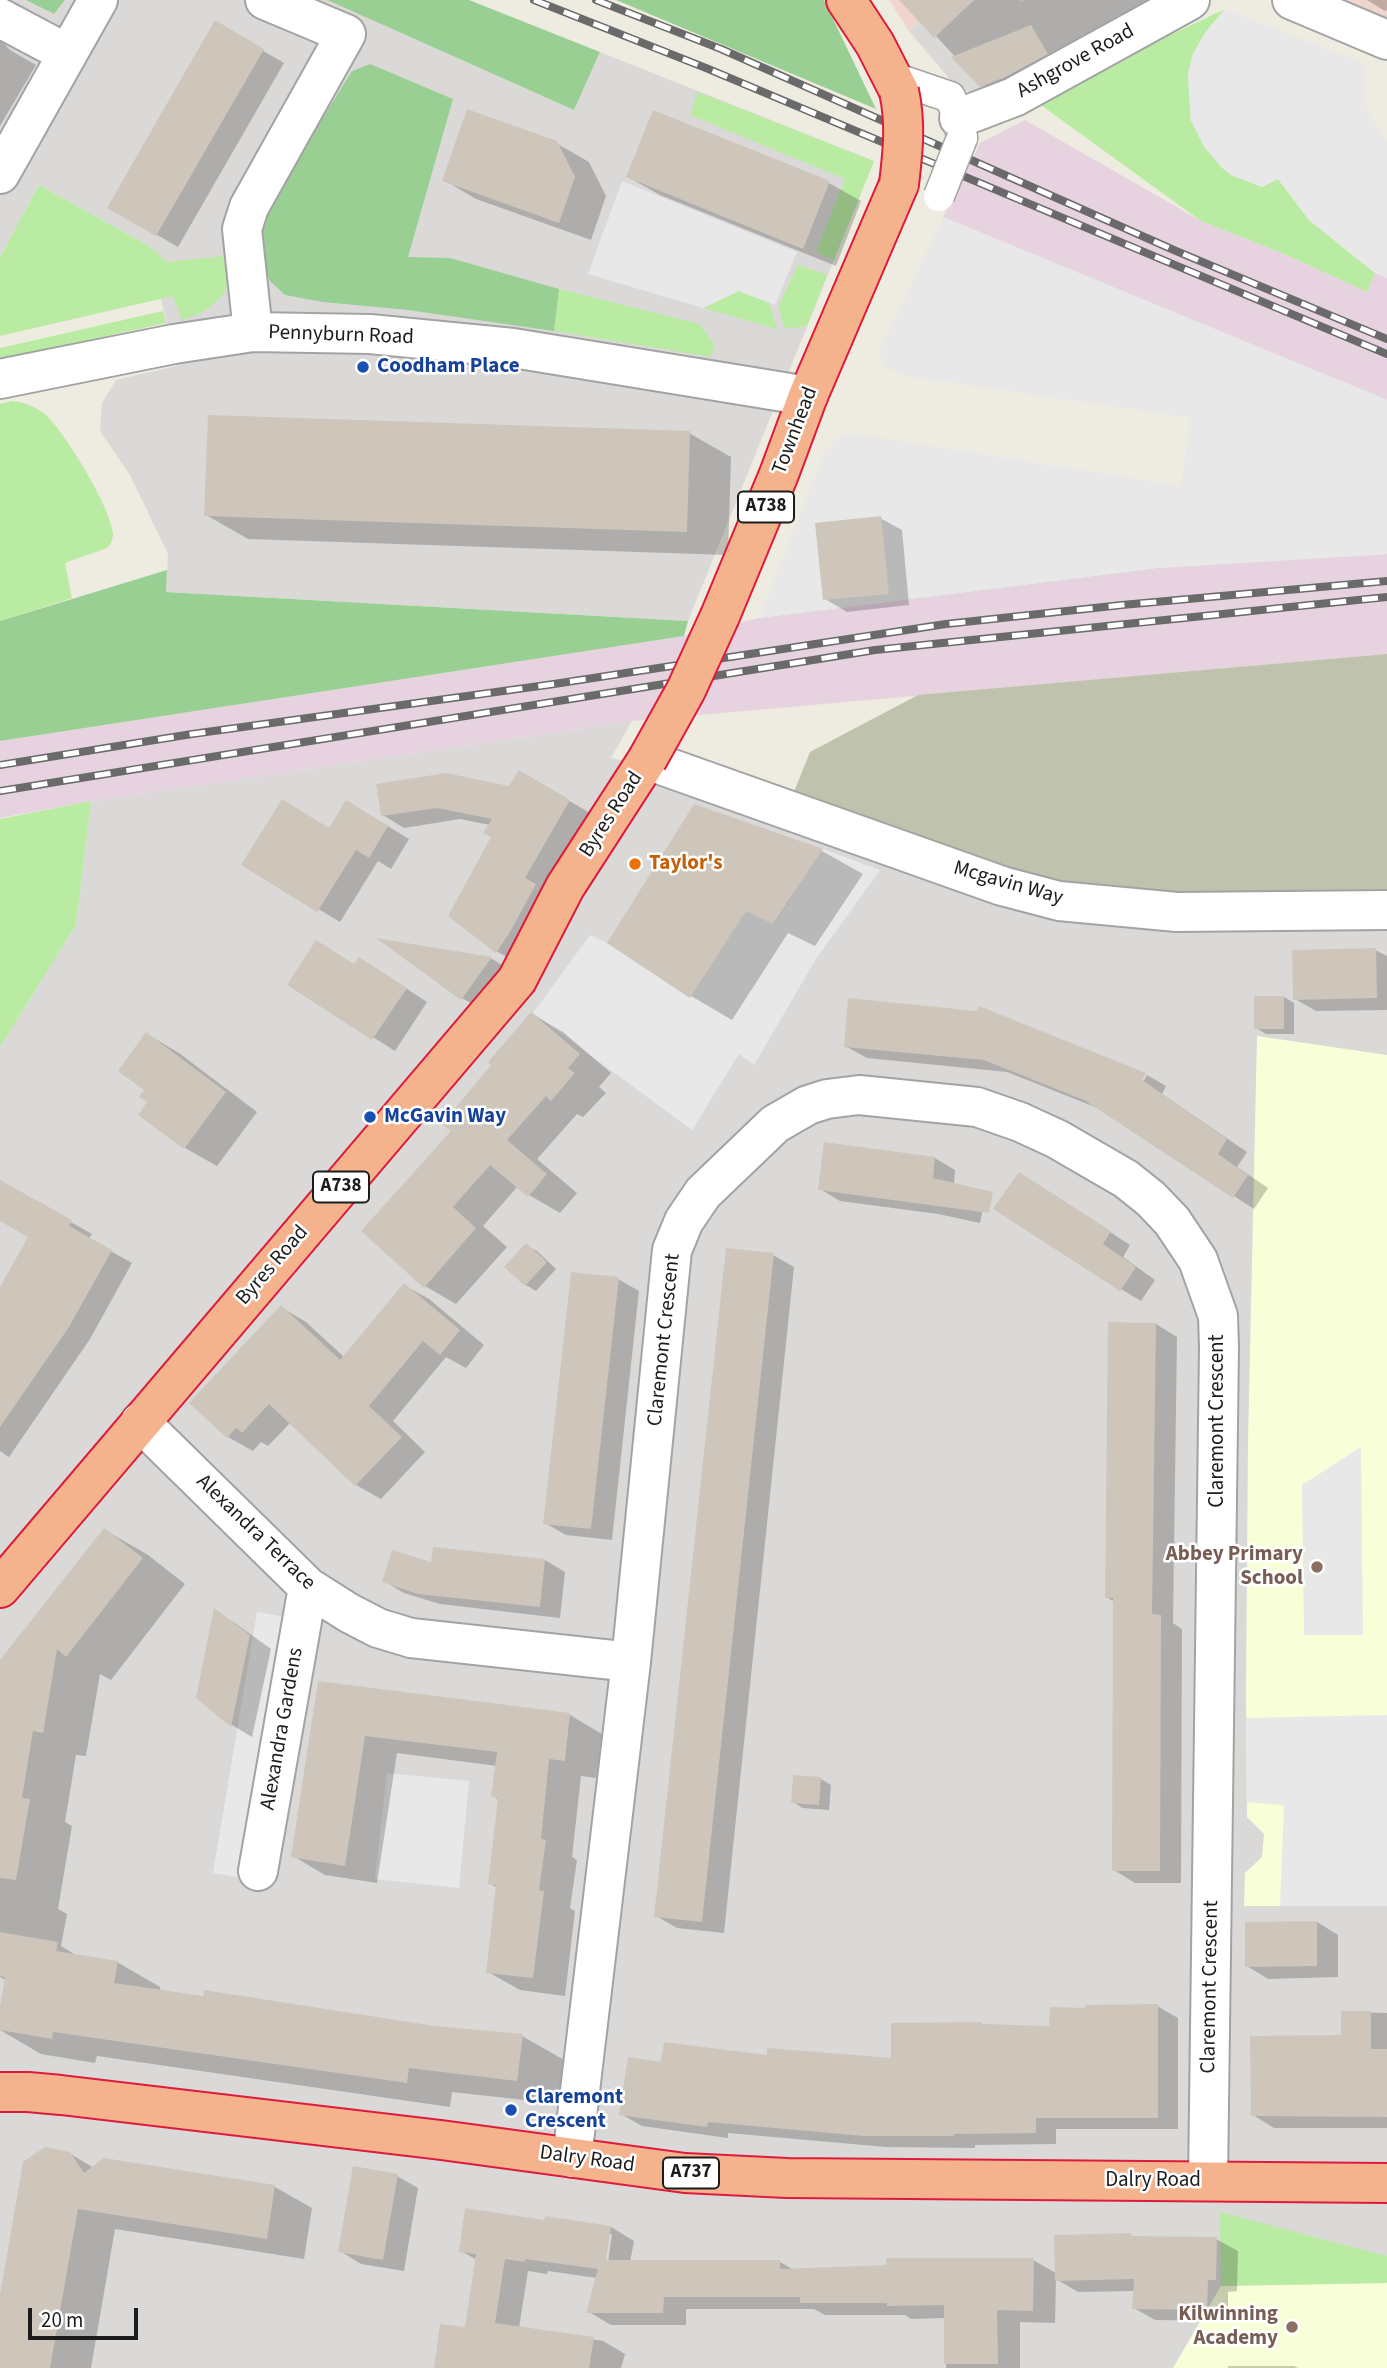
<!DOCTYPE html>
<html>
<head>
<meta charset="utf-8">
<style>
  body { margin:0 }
  #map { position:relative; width:1387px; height:2368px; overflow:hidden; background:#eeece0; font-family:"Source Sans 3",sans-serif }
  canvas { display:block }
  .scale { position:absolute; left:28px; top:2308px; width:110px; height:32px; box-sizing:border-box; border:4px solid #1c1c1c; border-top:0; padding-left:9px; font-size:21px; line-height:24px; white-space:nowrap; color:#1c1c1c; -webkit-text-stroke:5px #fff; paint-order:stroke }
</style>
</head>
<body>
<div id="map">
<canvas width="1387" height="2368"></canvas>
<div class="scale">20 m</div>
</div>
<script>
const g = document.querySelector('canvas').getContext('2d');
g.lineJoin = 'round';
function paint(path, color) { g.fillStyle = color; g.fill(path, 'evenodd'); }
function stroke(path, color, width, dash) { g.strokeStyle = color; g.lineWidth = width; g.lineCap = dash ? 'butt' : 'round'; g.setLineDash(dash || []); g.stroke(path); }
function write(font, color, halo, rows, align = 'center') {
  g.font = font + ' "Source Sans 3",sans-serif'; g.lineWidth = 5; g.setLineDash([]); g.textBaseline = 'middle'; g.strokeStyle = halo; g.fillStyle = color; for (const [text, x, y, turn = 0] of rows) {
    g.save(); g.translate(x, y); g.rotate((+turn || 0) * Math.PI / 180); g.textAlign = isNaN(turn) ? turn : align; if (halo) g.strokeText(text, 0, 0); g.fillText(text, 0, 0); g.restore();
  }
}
paint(new Path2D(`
  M 0,0 L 26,0 L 54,14 L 65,0 L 327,0 L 574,110 L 600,52 L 874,161 L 688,621 L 166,592 L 168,554 L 130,475 L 100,431 L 102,403 L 116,380 L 176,366 L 149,246 L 39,185 L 0,257 Z
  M 943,0 L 1019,0 L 1021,2 L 1024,0 L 1154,0 L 980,94 L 959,90 L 909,31 Z
  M 632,721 L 611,758 L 792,797 L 1387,891 L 1387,2283 L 1221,2286 L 1173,2368 L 0,2368 L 0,1047 L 76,925 L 91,801 Z`), '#dad9d8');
paint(new Path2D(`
  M 889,0 L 943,0 L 909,31 Z
  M 1347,0 L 1387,0 L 1387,20 L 1368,12 Z`), '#f0d5ce');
paint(new Path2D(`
  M 1025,120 L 1201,221 L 1284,254 L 1367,292 L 1375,273 L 1387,278 L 1387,400 L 943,217 L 980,143 Z
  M 1387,554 L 1387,654 L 632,721 L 91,801 L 0,818 L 0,741 L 684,636 L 759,618 L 1157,568 Z`), '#e7d2e0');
paint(new Path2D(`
  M 1257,1036 L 1387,1055 L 1387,1906 L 1244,1906 L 1245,1873 L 1262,1857 L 1264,1834 L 1247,1817 L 1246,1692 L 1248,1442 Z
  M 1387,2283 L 1387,2368 L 1173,2368 L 1221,2286 Z`), '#f8ffd8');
paint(new Path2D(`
  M 1387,654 L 1387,891 L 1158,897 L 1061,886 L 792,797 L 810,752 L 918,695 Z`), '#bfc2ac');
paint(new Path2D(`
  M 1225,9 L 1205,33 L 1193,54 L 1188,74 L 1191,121 L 1231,175 L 1262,187 L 1278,179 L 1309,220 L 1375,273 L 1367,292 L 1284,254 L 1201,221 L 1034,100 Z
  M 698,92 L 874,161 L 834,260 L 816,252 L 845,179 L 690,115 Z
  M 39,185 L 149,246 L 167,262 L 224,256 C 226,261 229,267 229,272 C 231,298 203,314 182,320 L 173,296 L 0,336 L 0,257 Z
  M 798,265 L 827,275 L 807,326 L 785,329 L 778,307 Z
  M 559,289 L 700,324 L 714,344 L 711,357 L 554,331 Z
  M 739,291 L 769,303 L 777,329 L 703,308 Z
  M 163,311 L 166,323 L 0,359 L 0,348 Z
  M 12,401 C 24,402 37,407 47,416 C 65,433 111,508 113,533 C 113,540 111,543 107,548 L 65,563 L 72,598 L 0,621 L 0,404 Z
  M 91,801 L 76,925 L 0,1047 L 0,819 Z
  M 1220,2212 L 1387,2256 L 1387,2283 L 1221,2286 Z`), '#baeba3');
paint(new Path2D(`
  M 26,0 L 65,0 L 54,14 Z
  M 327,0 L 469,0 L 600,52 L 574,110 Z
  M 616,0 L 824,0 L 876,109 Z
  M 370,64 L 453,99 L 408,257 L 450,258 L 559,289 L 554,331 L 408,310 L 323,302 L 285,295 L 270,281 L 261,261 L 261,217 L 352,71 Z
  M 167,570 L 166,592 L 688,621 L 684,636 L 0,741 L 0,621 Z`), '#9acf93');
paint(new Path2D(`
  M 1225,9 L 1365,64 L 1364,95 L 1369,115 L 1387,142 L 1387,278 L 1375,273 L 1309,220 L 1278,179 L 1262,187 L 1231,175 L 1222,168 L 1204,147 L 1191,121 L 1188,74 L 1193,54 L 1205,33 Z
  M 622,181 L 797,252 L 775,305 L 739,291 L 703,308 L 588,274 Z
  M 943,217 L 1387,400 L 1387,554 L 1157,568 L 759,618 L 826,449 L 834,441 L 843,436 L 863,435 L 1180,486 L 1191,418 L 905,376 L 883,366 L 879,352 Z
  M 823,849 L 880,870 L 816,959 L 754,1065 L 739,1054 L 692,1130 L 533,1013 L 590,935 L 607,943 L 690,998 L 746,911 L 774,924 Z
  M 1361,1447 L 1363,1635 L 1304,1635 L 1302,1485 Z
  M 257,1612 L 286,1617 L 243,1878 L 213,1873 Z
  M 1387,1715 L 1387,1906 L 1280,1906 L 1284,1805 L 1247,1802 L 1246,1718 Z
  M 387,1773 L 469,1781 L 459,1888 L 375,1879 Z`), '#e8e8e8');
paint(new Path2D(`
  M 903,0 L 1194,0 L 1013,104 L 981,85 Z
  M 1367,0 L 1387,0 L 1387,10 L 1385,11 Z
  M 215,23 L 284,63 L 178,247 L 109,207 Z
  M 0,39 L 10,50 L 36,65 L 0,126 Z
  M 654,112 L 829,183 L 861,201 L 836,266 L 660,195 L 628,177 Z
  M 556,143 L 589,162 L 606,196 L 591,240 L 476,199 L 444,180 Z
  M 689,433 L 731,457 L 728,555 L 248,539 L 206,515 Z
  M 880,518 L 902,530 L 909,605 L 847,612 L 825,599 Z
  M 520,772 L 590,813 L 518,963 L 496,951 L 493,836 L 490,825 L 460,819 L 404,828 L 383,815 L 510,788 Z
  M 368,814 L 409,839 L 391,869 L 378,861 L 340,922 L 244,864 Z
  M 822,851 L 863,874 L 815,946 L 788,933 L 732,1020 L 691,996 L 609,943 Z
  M 383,941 L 492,959 L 512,971 L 484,1011 L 462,998 Z
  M 1375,950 L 1387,956 L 1387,1010 L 1316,1011 L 1295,999 Z
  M 355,965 L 381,972 L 427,1002 L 395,1051 L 290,984 Z
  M 1284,997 L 1294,1003 L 1294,1034 L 1266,1034 L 1256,1028 Z
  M 850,1000 L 1139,1089 L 1147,1075 L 1166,1086 L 1162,1094 L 1247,1152 L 1237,1167 L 1268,1188 L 1254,1209 L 1100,1109 L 1007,1072 L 867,1058 L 845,1046 Z
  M 532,1014 L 563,1032 L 611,1073 L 599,1087 L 606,1093 L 583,1117 L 577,1114 L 537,1159 L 577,1193 L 560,1213 L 529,1195 L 518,1186 L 483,1226 L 507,1247 L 456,1304 L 425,1286 L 453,1131 Z
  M 147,1034 L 179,1053 L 257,1112 L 217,1166 L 185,1148 L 140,1114 L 149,1102 L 147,1090 Z
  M 826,1144 L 935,1158 L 955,1170 L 954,1184 L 985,1199 L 980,1223 L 938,1214 L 840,1201 L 820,1189 Z
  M 0,1182 L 92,1234 L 89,1239 L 132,1263 L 90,1339 L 9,1457 L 0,1451 L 0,1289 L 30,1236 L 0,1220 Z
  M 1040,1186 L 1130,1245 L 1123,1257 L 1155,1280 L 1141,1301 L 1121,1289 Z
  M 527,1246 L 537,1251 L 556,1269 L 536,1291 L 526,1285 Z
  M 773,1255 L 794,1267 L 724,1933 L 677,1928 L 656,1916 Z
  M 618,1279 L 639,1291 L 612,1540 L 566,1535 L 545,1523 Z
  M 404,1285 L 429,1299 L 484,1345 L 466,1368 L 446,1357 L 393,1421 L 425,1452 L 381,1499 L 356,1485 L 291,1422 L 268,1446 L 261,1442 L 253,1451 L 228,1437 L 281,1307 L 306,1322 L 344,1357 Z
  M 1156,1324 L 1177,1337 L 1173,1623 L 1182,1629 L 1181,1883 L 1135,1883 L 1114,1870 L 1115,1602 L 1106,1597 Z
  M 105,1530 L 148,1555 L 185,1584 L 111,1680 L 100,1674 L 86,1756 L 76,1755 L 65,1822 L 72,1826 L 58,1909 L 67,1914 L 61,1946 L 79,1957 L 117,1962 L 160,1987 L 160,1991 L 435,2027 L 522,2036 L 566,2061 L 560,2104 L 452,2092 L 450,2107 L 97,2056 L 95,2063 L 41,2054 L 0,2030 L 6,1980 L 0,1977 L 0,1667 Z
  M 545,1560 L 565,1572 L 560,1618 L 440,1604 L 404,1593 L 384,1581 L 433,1565 Z
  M 215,1611 L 235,1623 L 271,1649 L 252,1737 L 232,1725 L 198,1698 Z
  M 319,1683 L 570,1715 L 602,1734 L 596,1778 L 581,1776 L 572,1857 L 577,1860 L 570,1908 L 575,1911 L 565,1996 L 520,1990 L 488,1972 L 498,1888 L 489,1883 L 499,1800 L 493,1796 L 497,1766 L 397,1753 L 377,1883 L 325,1875 L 293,1856 Z
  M 821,1779 L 831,1785 L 829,1810 L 803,1808 L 793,1802 Z
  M 1317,1922 L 1338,1935 L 1338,1977 L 1268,1979 L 1247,1966 Z
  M 1157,2006 L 1178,2018 L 1178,2129 L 1056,2129 L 1056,2144 L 975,2145 L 975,2148 L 886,2147 L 728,2133 L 728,2138 L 642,2126 L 621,2114 L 662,2064 L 768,2057 L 893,2060 L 985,2026 L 1051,2028 Z
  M 1343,2012 L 1387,2013 L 1387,2128 L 1274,2128 L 1253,2115 L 1343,2037 Z
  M 69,2153 L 94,2168 L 275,2187 L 312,2208 L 304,2259 L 115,2229 L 91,2368 L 0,2368 L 0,2305 Z
  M 397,2176 L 418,2188 L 404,2271 L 361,2264 L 340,2251 Z
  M 546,2218 L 611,2227 L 634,2241 L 630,2262 L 780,2262 L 794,2270 L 1033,2260 L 1056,2273 L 1130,2235 L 1136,2238 L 1216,2239 L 1238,2251 L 1237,2291 L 1228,2292 L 1228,2321 L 1155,2320 L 1134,2308 L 1135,2291 L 1078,2292 L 1056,2279 L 1055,2323 L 1020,2322 L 1020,2368 L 946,2368 L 946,2318 L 911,2319 L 905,2315 L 825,2315 L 814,2309 L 686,2309 L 686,2325 L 611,2325 L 589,2312 L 597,2278 L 548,2271 L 547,2274 L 528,2271 L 519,2328 L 603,2341 L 625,2354 L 621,2368 L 435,2368 L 467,2329 L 477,2260 L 461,2251 L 546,2222 ZM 608,2234 L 612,2234 L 607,2269 L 603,2269 Z
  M 1228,2366 L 1294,2366 L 1298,2368 L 1228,2368 Z`), '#0003');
paint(new Path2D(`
  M 899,0 L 974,0 L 934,38 Z
  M 215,20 L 264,49 L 156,236 L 107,208 Z
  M 1031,25 L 1048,54 L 1005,77 L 980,87 L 951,57 Z
  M 467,109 L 557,141 L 575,177 L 559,223 L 442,181 Z
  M 653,110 L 830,181 L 803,249 L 626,177 Z
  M 208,415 L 690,431 L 687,532 L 204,516 Z
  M 881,516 L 889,594 L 823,600 L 815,523 Z
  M 519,770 L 570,800 L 525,878 L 536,884 L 510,932 L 496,953 L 448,916 L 491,837 L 483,833 L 492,819 L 437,808 L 381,816 L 376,784 L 446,773 L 509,786 Z
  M 282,799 L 329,828 L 346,800 L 388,826 L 369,858 L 356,850 L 317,912 L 241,865 Z
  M 694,804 L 823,849 L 773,924 L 746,911 L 690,998 L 607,943 Z
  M 376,938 L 492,957 L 461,1000 Z
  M 316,940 L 354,964 L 359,957 L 407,988 L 372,1040 L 287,985 Z
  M 1376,948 L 1377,998 L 1293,1000 L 1292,950 Z
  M 1254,996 L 1284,996 L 1284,1029 L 1254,1029 Z
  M 848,998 L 977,1011 L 979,1006 L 1146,1073 L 1142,1080 L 1227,1139 L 1218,1154 L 1248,1175 L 1233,1198 L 1084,1100 L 984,1060 L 844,1047 Z
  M 531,1012 L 580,1054 L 568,1068 L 575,1073 L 551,1101 L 546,1096 L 507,1140 L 547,1174 L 528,1197 L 490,1165 L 453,1207 L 476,1228 L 424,1288 L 361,1231 L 451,1131 L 442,1124 L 491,1065 L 488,1062 Z
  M 146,1032 L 226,1092 L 184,1149 L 138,1115 L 147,1102 L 139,1097 L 144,1090 L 118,1071 Z
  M 824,1142 L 935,1157 L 933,1178 L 993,1192 L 989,1213 L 818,1190 Z
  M 1019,1172 L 1111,1231 L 1103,1244 L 1136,1267 L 1120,1291 L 993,1209 Z
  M 0,1180 L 72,1220 L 69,1226 L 112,1250 L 69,1327 L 0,1427 L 0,1287 L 28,1237 L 0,1221 Z
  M 526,1243 L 547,1262 L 525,1286 L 504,1267 Z
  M 726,1248 L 774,1253 L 702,1922 L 654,1917 Z
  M 571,1272 L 619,1277 L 591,1529 L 543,1524 Z
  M 404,1283 L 460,1330 L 440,1355 L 423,1341 L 369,1406 L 402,1437 L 355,1486 L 269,1404 L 242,1433 L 236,1428 L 227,1438 L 189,1403 L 281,1305 L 340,1360 Z
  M 1108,1322 L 1156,1323 L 1152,1614 L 1161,1615 L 1160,1871 L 1112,1871 L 1113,1598 L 1105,1598 Z
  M 104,1528 L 143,1558 L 66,1657 L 57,1649 L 43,1733 L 33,1731 L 22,1798 L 30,1799 L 16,1880 L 0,1878 L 0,1660 Z
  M 433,1547 L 545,1559 L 540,1607 L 418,1594 L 382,1582 L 392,1550 L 431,1562 Z
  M 214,1608 L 250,1635 L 231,1727 L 196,1698 Z
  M 318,1681 L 570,1713 L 565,1761 L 549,1759 L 541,1839 L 546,1840 L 539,1890 L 544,1891 L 533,1978 L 486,1973 L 496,1885 L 488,1884 L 498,1798 L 491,1797 L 497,1752 L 365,1736 L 345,1866 L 291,1857 Z
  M 793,1775 L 821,1777 L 819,1805 L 791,1803 Z
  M 1317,1921 L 1317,1966 L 1245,1967 L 1245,1922 Z
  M 0,1932 L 58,1942 L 56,1951 L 118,1961 L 114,1983 L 203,1996 L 204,1990 L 435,2026 L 523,2034 L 517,2081 L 409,2068 L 407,2083 L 53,2032 L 52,2039 L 0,2030 L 0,2007 L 5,1977 L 0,1976 Z
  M 1158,2004 L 1158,2118 L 1036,2118 L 1036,2133 L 954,2134 L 954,2136 L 864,2136 L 708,2122 L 707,2127 L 619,2115 L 628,2057 L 661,2062 L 664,2042 L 767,2055 L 767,2048 L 891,2058 L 891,2023 L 982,2022 L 982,2024 L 1049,2026 L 1050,2007 L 1086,2008 L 1086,2005 Z
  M 1341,2011 L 1371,2011 L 1371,2049 L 1387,2049 L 1387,2117 L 1251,2116 L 1250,2036 L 1341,2035 Z
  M 45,2147 L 70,2152 L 84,2173 L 104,2158 L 275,2185 L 267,2239 L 78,2209 L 50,2368 L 0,2368 L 0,2295 L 23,2162 Z
  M 353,2166 L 398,2174 L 383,2260 L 338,2252 Z
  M 465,2208 L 544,2220 L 545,2216 L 611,2226 L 606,2260 L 780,2260 L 780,2269 L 886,2265 L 886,2258 L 1034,2258 L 1033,2311 L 997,2310 L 998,2364 L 944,2364 L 944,2305 L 887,2306 L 887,2303 L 800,2303 L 800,2297 L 664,2297 L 663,2313 L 586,2313 L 598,2269 L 525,2259 L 525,2262 L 505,2259 L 495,2323 L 594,2337 L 589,2368 L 434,2368 L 440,2324 L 465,2327 L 476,2254 L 459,2252 Z
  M 1131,2233 L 1131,2236 L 1217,2237 L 1216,2280 L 1208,2280 L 1207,2310 L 1132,2309 L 1134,2279 L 1055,2281 L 1054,2235 Z`), '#cec6ba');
const pedestrian = new Path2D(`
  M 894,78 L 950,97 L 959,118 L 962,138`);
const minor = new Path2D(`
  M 1292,0 L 1387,40
  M 0,18 L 66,53
  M 959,118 L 1014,97 L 1190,0
  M 0,174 L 98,0
  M 253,332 L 242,229 L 249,207 L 346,34 L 265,0
  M 647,760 L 1002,886 L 1059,901 L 1177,912 L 1387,910
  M 140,1422 L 308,1587 L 349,1613 L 378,1628 L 411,1638 L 631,1662
  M 258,1871 L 308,1587
  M 572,2158 L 631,1662 L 672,1250 L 684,1221 L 703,1193 L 775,1124 L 808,1105 L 827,1099 L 859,1095 L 977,1107 L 1020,1122 L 1057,1139 L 1126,1179 L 1151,1199 L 1172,1221 L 1198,1260 L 1218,1316 L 1219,1347 L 1208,2181`);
const tertiary = new Path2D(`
  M 0,379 L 174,344 L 253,332 L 370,334 L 513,348 L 808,396`);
const trunk = new Path2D(`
  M 846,0 L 875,44 L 899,91
  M 720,616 L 779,474 L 808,396 L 899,184
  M 0,1588 L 517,980 L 565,887 L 647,760
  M 0,2092 L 28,2092 L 61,2095 L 441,2140 L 685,2173 L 787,2178 L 1387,2183`);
stroke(pedestrian, '#a3a3a3', 33);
stroke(minor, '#a3a3a3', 42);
stroke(tertiary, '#a3a3a3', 42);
stroke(trunk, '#de1b3c', 42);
stroke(pedestrian, '#fff', 30);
stroke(minor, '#fff', 38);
stroke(tertiary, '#fff', 38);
stroke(trunk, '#f4b38c', 38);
const rail = new Path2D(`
  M 534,0 L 706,68 L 1387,354
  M 596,0 L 721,49 L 1176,251 L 1387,339
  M 0,765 L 192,734 L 554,684 L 946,624 L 1122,605 L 1387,581
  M 0,791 L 875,650 L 1387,597`);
stroke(rail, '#6a6a6a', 8);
stroke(rail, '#fff', 5, [16]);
const pedestrianBridge = new Path2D(`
  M 939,196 L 962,138`);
const trunkBridge = new Path2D(`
  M 899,184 C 903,151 906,123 899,91
  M 647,760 L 686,690 L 720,616`);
stroke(pedestrianBridge, '#a3a3a3', 33, []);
stroke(trunkBridge, '#de1b3c', 42, []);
stroke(pedestrianBridge, '#fff', 30);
stroke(trunkBridge, '#f4b38c', 38);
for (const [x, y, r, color] of [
  [363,367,7,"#1a4fb4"],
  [635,864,7,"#e8710a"],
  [370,1117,7,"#1a4fb4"],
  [1317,1567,7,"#8d6e63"],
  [511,2110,7,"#1a4fb4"],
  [1292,2327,7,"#8d6e63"]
]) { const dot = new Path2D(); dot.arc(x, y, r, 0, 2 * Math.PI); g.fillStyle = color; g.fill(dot); stroke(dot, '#fff', 2.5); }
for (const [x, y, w] of [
  [766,507,56],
  [341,1187,56],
  [691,2173,56]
]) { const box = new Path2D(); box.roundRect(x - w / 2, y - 15.5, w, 31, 5); g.fillStyle = '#fff'; g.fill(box); stroke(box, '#1c1c1c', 2); }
write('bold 19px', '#1c1c1c', null, [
  ["A738",766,507],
  ["A738",341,1187],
  ["A737",691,2173]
]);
write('21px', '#1c1c1c', '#fff', [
  ["Ashgrove Road",1076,62,-29],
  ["Pennyburn Road",341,336,2],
  ["Townhead",796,431,-69],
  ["Byres Road",612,815,-57],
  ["Mcgavin Way",1008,884,16],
  ["Byres Road",273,1266,-49],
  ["Claremont Crescent",665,1340,-84],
  ["Claremont Crescent",1218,1421,-90],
  ["Alexandra Terrace",255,1533,44],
  ["Alexandra Gardens",283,1729,-80],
  ["Claremont Crescent",1211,1987,-89],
  ["Dalry Road",587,2160,8],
  ["Dalry Road",1153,2181]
]);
write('bold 21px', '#164399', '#fff', [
  ["Coodham Place",377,367],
  ["McGavin Way",384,1117],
  ["Claremont",525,2098],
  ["Crescent",525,2122]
], 'left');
write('bold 21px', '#c56008', '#fff', [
  ["Taylor's",649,864]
], 'left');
write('bold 21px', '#785e54', '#fff', [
  ["Abbey Primary",1303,1555],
  ["School",1303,1579],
  ["Kilwinning",1278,2315],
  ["Academy",1278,2339]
], 'right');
</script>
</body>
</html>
